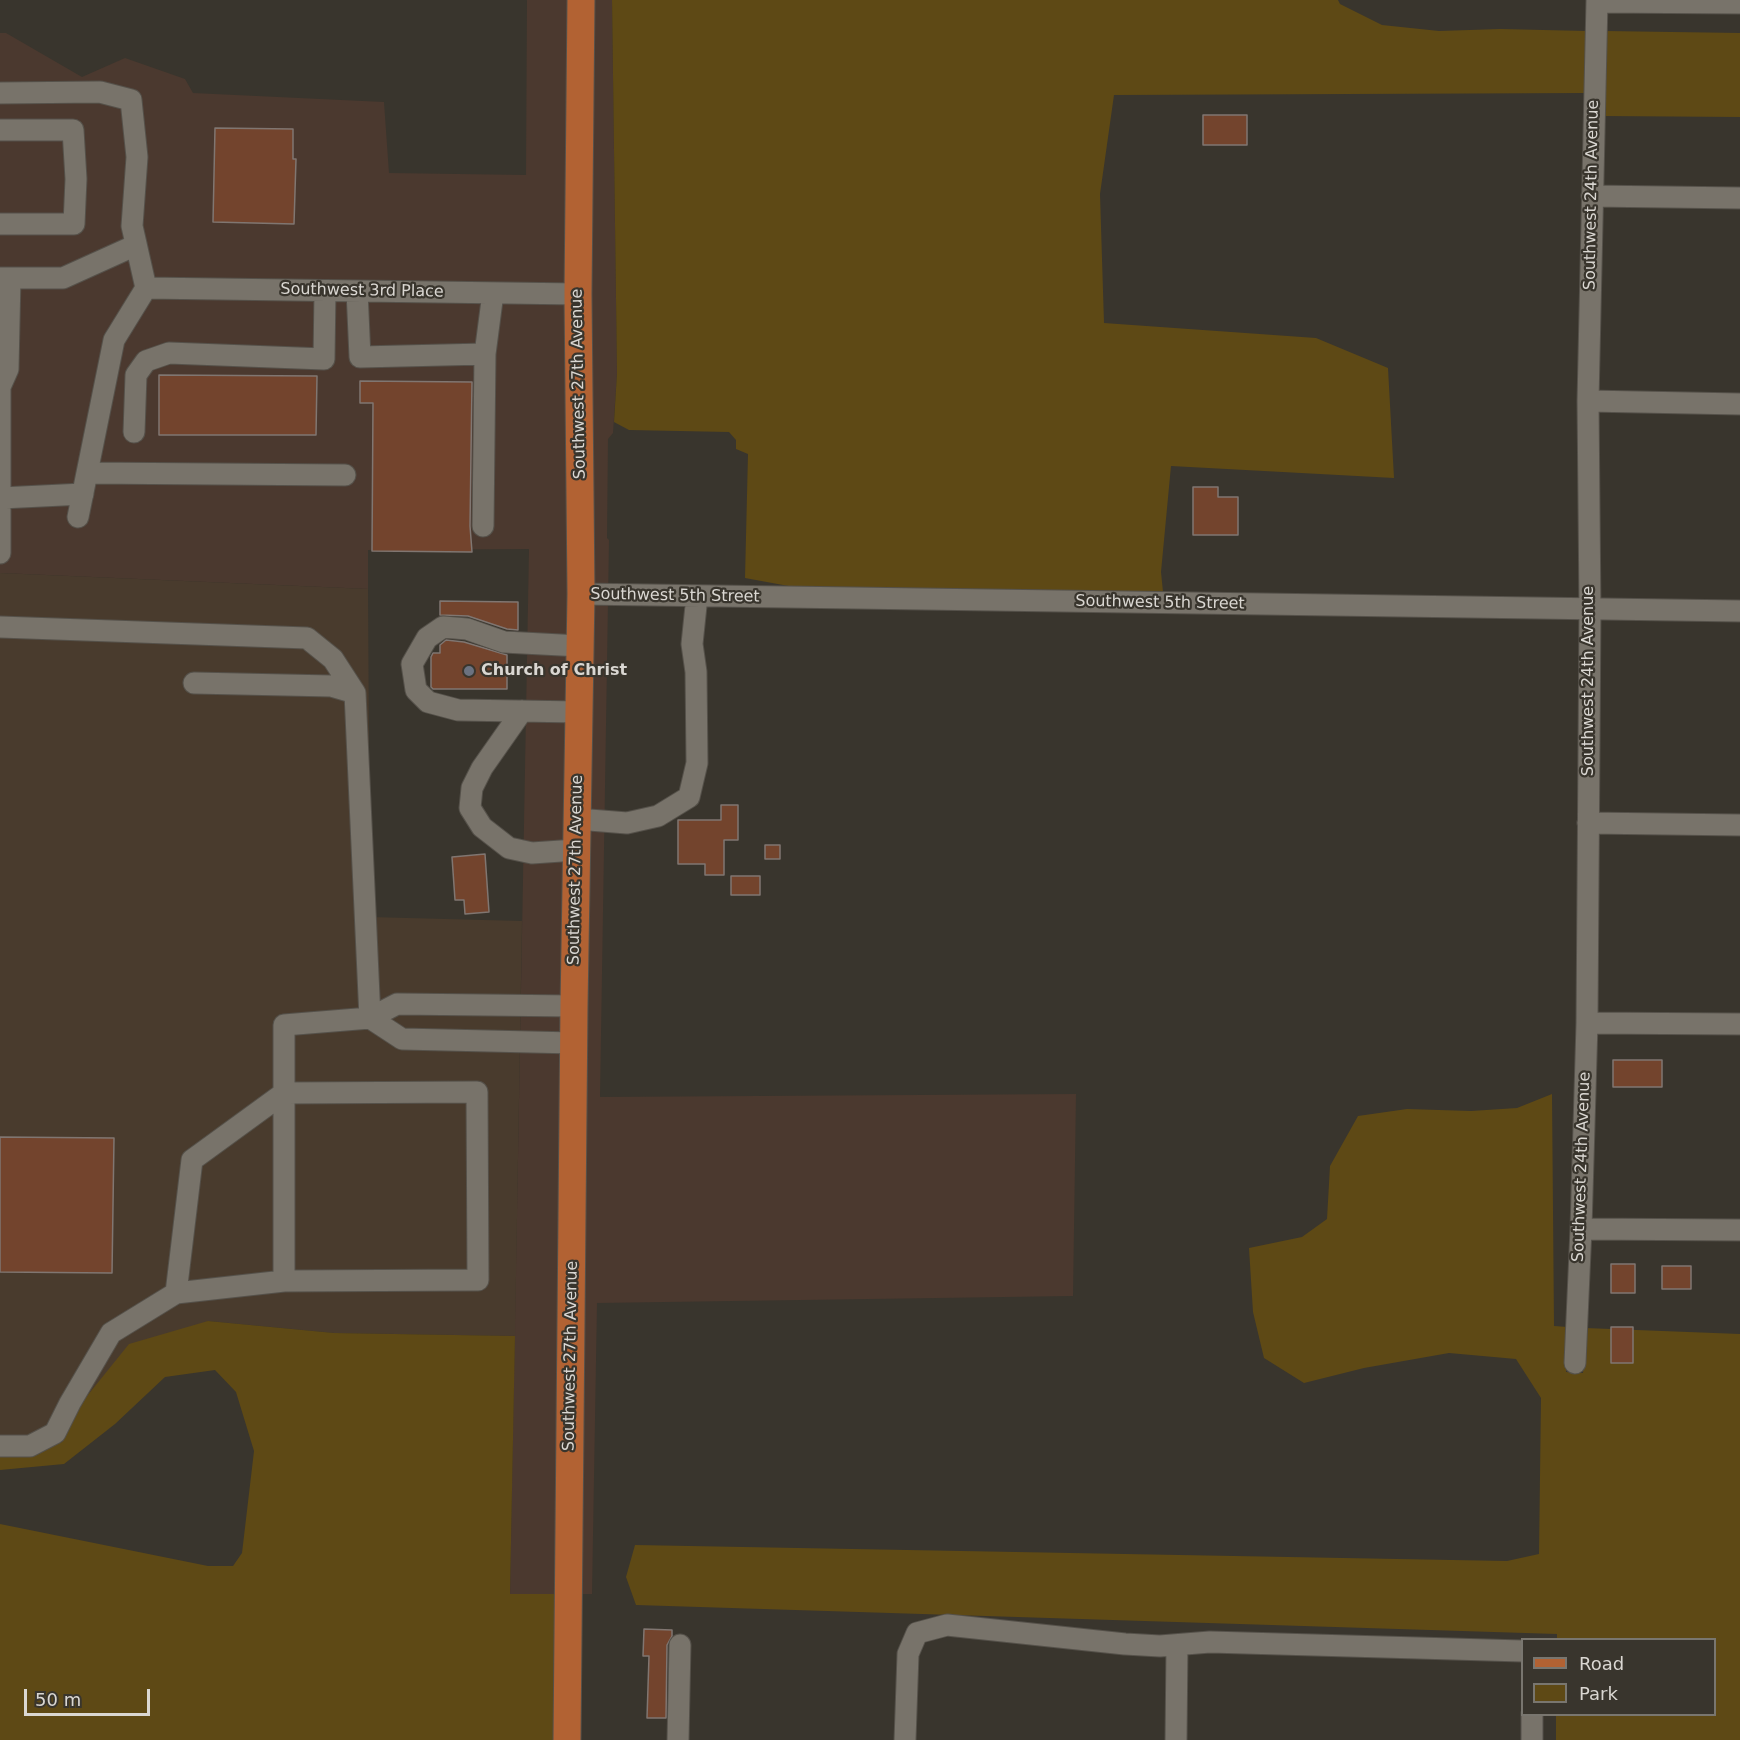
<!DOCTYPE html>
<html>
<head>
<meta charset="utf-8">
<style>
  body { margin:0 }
  #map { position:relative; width:1740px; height:1740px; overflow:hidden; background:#39352d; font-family:"DejaVu Sans",sans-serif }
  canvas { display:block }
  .legend { position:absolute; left:1521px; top:1638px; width:195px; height:78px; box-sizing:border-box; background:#39352d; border:2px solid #79766f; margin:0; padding:8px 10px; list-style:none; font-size:18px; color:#dad7d2 }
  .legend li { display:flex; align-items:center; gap:12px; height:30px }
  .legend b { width:30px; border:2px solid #79766f }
  .scale { position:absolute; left:24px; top:1689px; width:126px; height:27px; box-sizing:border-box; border:3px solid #dad7d2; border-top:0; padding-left:8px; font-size:18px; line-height:21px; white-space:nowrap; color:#dad7d2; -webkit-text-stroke:4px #39352d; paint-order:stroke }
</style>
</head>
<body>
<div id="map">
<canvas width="1740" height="1740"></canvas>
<ul class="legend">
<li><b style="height:8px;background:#b26233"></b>Road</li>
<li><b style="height:16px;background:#5e4915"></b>Park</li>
</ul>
<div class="scale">50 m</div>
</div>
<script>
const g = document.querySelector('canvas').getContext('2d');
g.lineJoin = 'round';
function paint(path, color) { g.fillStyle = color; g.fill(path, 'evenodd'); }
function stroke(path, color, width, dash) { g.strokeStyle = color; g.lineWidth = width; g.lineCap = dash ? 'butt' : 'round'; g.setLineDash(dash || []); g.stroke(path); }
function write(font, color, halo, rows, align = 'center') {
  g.font = font + ' "DejaVu Sans",sans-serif'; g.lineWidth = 4.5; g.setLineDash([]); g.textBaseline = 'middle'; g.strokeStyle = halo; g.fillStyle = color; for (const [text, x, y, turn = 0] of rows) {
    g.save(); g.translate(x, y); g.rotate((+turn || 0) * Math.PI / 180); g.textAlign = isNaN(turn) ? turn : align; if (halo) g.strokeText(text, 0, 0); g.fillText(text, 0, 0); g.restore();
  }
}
paint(new Path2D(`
  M 527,0 L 573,0 L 572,594 L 559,1594 L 510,1594 L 529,549 L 368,550 L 368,589 L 0,573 L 0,33 L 6,33 L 82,77 L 125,58 L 185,79 L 193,93 L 384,102 L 389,173 L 526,175 Z
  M 590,0 L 612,0 L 617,373 L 613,433 L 608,439 L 607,538 L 609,540 L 600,1097 L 1076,1094 L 1073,1296 L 597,1303 L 592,1594 L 576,1594 Z`), '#4b392f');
paint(new Path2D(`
  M 0,573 L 368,589 L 370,917 L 522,921 L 515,1336 L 334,1333 L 208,1321 L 79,1406 L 62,1442 L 18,1453 L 0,1454 Z`), '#493b2d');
paint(new Path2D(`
  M 612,0 L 1338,0 L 1340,4 L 1382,25 L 1439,31 L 1500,29 L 1587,31 L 1586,93 L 1114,95 L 1100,194 L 1104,323 L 1316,338 L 1388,368 L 1394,478 L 1171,466 L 1161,572 L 1164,602 L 843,596 L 745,578 L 748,454 L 736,449 L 736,440 L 729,432 L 629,430 L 614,422 L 617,373 Z
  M 1605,31 L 1740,33 L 1740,117 L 1602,116 Z
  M 1552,1094 L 1554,1326 L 1568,1327 L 1566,1372 L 1583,1373 L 1585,1328 L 1740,1334 L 1740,1740 L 1556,1740 L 1556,1715 L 1714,1714 L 1714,1640 L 1557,1640 L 1557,1634 L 636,1605 L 626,1577 L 635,1545 L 1507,1561 L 1539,1554 L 1541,1398 L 1516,1359 L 1449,1353 L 1364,1368 L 1304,1383 L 1264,1358 L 1253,1312 L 1249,1248 L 1302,1237 L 1327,1219 L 1330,1166 L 1358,1116 L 1407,1109 L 1471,1111 L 1517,1108 Z
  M 208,1321 L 334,1333 L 515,1336 L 510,1594 L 559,1594 L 558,1740 L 0,1740 L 0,1524 L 208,1566 L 233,1566 L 242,1553 L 254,1451 L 236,1392 L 215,1370 L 165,1377 L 115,1424 L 64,1464 L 0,1470 L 0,1454 L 18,1453 L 62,1442 L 79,1406 L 129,1344 Z`), '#5e4915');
const building = new Path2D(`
  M 1203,115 L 1247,115 L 1247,145 L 1203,145 Z
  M 215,128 L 293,129 L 293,159 L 296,159 L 294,224 L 213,222 Z
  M 159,375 L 317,376 L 316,435 L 159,435 Z
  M 360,381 L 472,382 L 470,526 L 472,552 L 372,551 L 373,403 L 360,403 Z
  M 1193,487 L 1218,487 L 1218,497 L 1238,497 L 1238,535 L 1193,535 Z
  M 440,601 L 518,602 L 518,630 L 507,629 L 468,616 L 440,615 Z
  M 446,640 L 464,642 L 507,655 L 507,689 L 433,689 L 431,687 L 431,657 L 433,653 L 440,653 L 440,645 Z
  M 721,805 L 738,805 L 738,840 L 724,840 L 724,875 L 705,875 L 705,864 L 678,864 L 678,820 L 721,820 Z
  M 765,845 L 780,845 L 780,859 L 765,859 Z
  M 485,854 L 489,912 L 465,914 L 464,900 L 455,900 L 452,857 Z
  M 731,876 L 760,876 L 760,895 L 731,895 Z
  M 1613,1060 L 1662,1060 L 1662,1087 L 1613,1087 Z
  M 0,1137 L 114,1138 L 112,1273 L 0,1272 Z
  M 1611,1264 L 1635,1264 L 1635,1293 L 1611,1293 Z
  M 1662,1266 L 1691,1266 L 1691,1289 L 1662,1289 Z
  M 1611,1327 L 1633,1327 L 1633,1363 L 1611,1363 Z
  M 644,1629 L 672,1630 L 672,1636 L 667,1645 L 666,1718 L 647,1718 L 649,1656 L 643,1656 Z`);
paint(building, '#73442d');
stroke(building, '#807671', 1.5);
const minor = new Path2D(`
  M 1597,2 L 1740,3
  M 0,93 L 100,92 L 131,100 L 137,157 L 132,226 L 146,288 L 114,340 L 78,517
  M 0,130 L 73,130 L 76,179 L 74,224 L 0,224
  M 1592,196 L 1740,198
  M 0,278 L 63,278 L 136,245
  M 146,288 L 578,294
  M 357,291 L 360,357 L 485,354 L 493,293
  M 1588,401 L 1740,404
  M 134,432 L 136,375 L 146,361 L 169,353 L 324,359 L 325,291
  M 87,473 L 345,475
  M 1,498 L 83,494
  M 483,526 L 485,354
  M 0,553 L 0,387 L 8,369 L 10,278
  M 581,594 L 1740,611
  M 0,627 L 307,638 L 333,659 L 355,693 L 370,1018
  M 194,683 L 331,686 L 355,693
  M 522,711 L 482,768 L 472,788 L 470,808 L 482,827 L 509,848 L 532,853 L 576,850
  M 579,712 L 458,710 L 428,702 L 416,690 L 412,664 L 427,638 L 443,627 L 467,629 L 504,642 L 580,646
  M 577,819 L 627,823 L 658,816 L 689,797 L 697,763 L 696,672 L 692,644 L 697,596
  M 1588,823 L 1740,825
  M 370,1018 L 402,1039 L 574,1043
  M 1587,1023 L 1740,1024
  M 1581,1229 L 1740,1230
  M 176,1293 L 192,1160 L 284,1093 L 477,1092 L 478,1280 L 284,1281
  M 1575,1363 L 1581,1229 L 1587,1023 L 1590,610 L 1588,401 L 1597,0
  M 0,1446 L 30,1446 L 55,1433 L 70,1403 L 111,1333 L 176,1293 L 284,1281 L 284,1025 L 370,1018 L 397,1004 L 574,1006
  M 1532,1714 L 1532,1740
  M 678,1740 L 680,1645
  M 905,1740 L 908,1654 L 917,1633 L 947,1625 L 1125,1644 L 1160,1646 L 1210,1642 L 1522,1651
  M 1176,1740 L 1177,1645`);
const major = new Path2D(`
  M 567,1740 L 574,1006 L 581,594 L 578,294 L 581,0`);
stroke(minor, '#55514a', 23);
stroke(major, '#55514a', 29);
stroke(minor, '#78736a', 21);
stroke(major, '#b26233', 27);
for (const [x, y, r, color] of [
  [469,671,6,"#6b7280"]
]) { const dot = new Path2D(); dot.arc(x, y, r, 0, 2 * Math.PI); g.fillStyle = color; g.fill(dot); stroke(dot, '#39352d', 2); }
write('16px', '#dad7d2', '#39352d', [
  ["Southwest 24th Avenue",1592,195,-89],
  ["Southwest 3rd Place",362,291,1],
  ["Southwest 27th Avenue",579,384,-91],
  ["Southwest 5th Street",675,596,1],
  ["Southwest 5th Street",1160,603,1],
  ["Southwest 24th Avenue",1589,681,-90],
  ["Southwest 27th Avenue",576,870,-89],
  ["Southwest 24th Avenue",1582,1167,-88],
  ["Southwest 27th Avenue",571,1356,-89]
]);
write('bold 16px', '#dad7d2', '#39352d', [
  ["Church of Christ",481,671]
], 'left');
</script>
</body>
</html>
